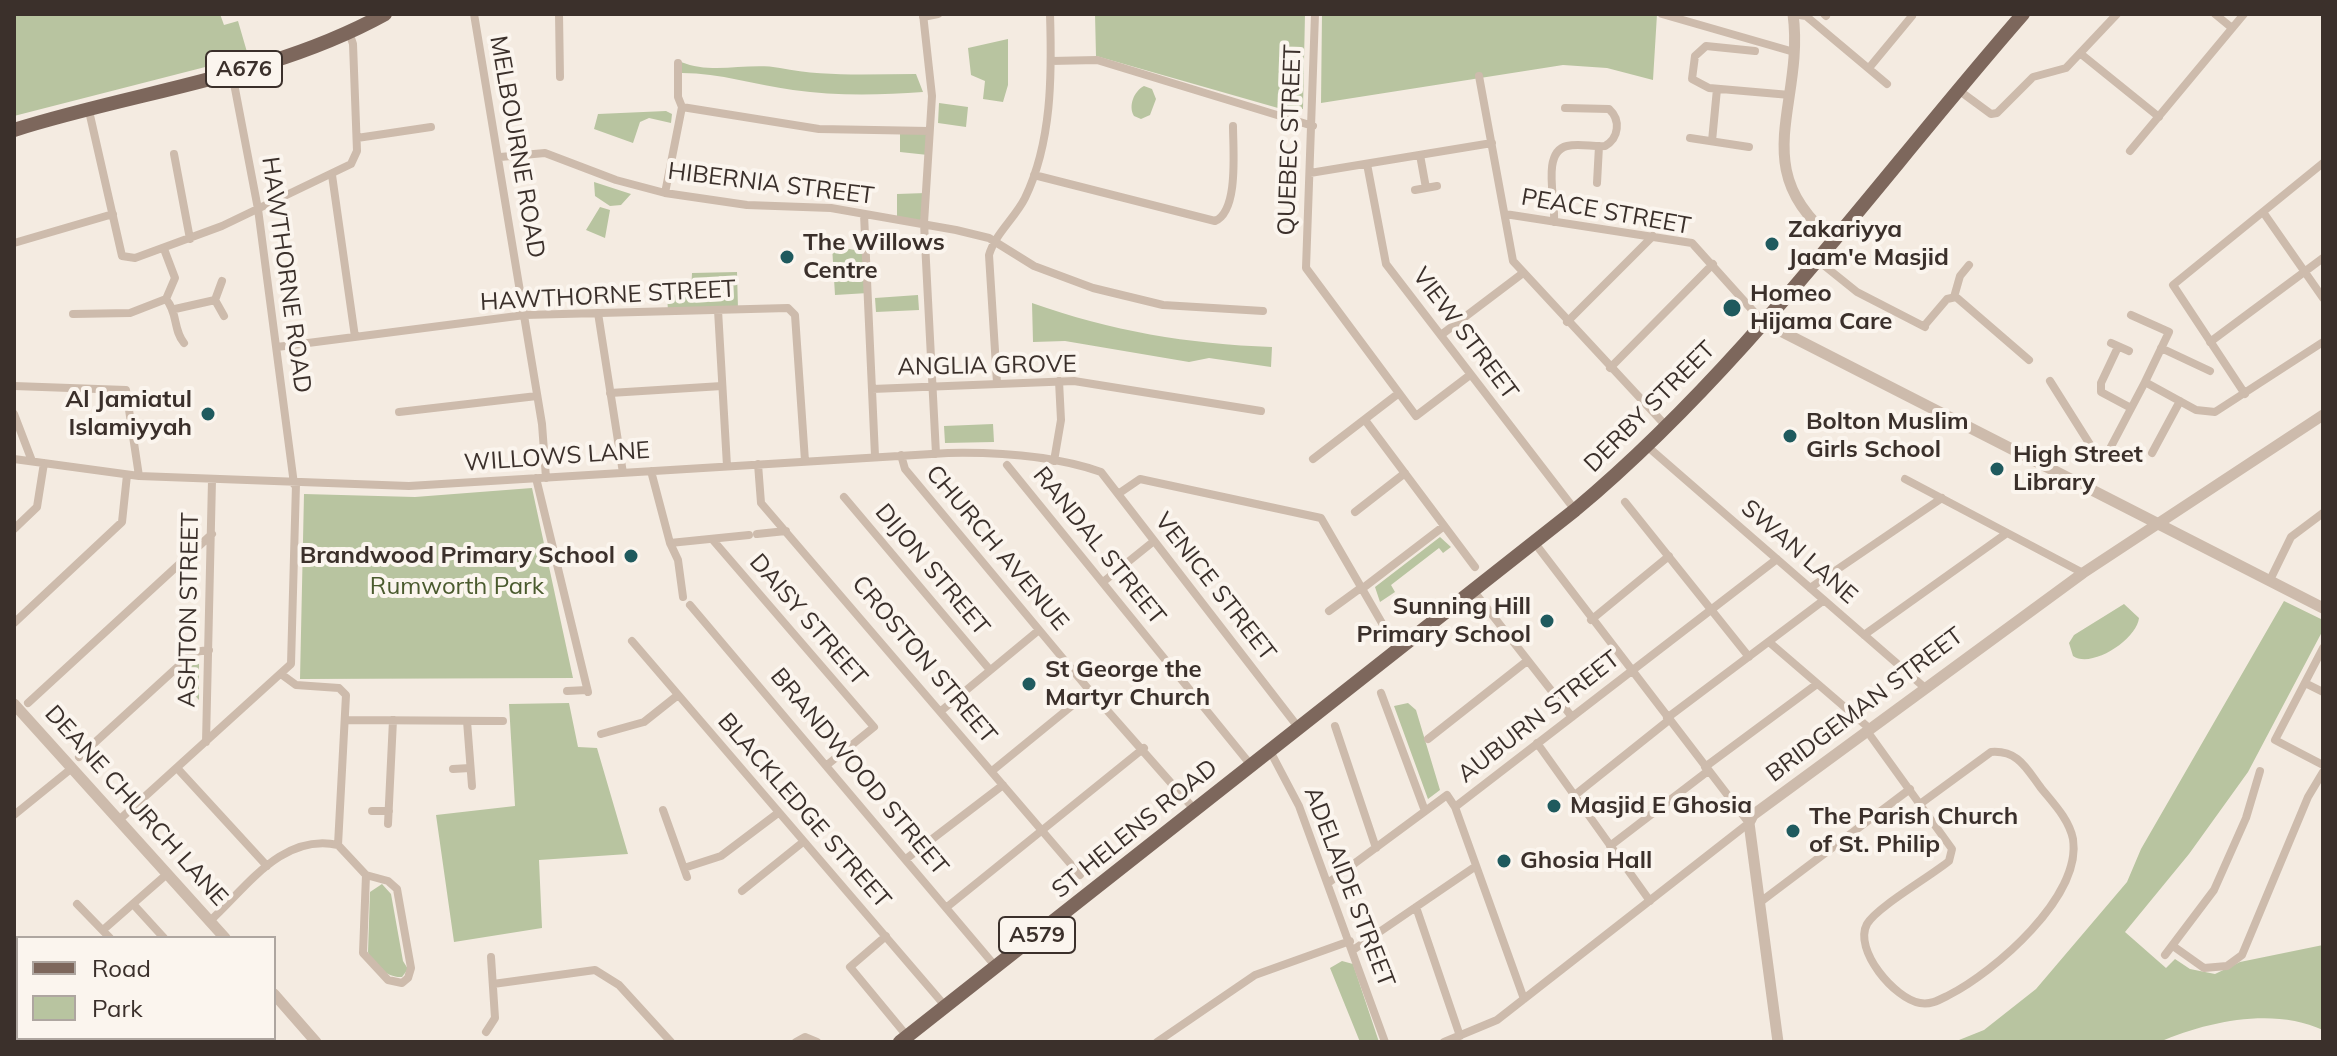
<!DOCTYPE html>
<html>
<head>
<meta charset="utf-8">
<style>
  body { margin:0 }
  #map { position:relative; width:2337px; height:1056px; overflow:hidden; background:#f4ebe1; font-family:Mulish,sans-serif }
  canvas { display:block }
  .frame { position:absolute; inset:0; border:16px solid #3b302b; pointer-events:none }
  .legend { position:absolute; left:16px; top:936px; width:260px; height:104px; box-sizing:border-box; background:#fbf5ee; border:2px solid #aea6a0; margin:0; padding:10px 14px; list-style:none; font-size:24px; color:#3b302b }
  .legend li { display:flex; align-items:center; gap:16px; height:40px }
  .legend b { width:40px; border:2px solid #aea6a0 }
</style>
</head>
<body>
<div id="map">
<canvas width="2337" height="1056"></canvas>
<div class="frame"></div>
<ul class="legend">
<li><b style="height:10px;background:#7d675c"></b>Road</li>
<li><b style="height:22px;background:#b8c4a0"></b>Park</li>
</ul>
</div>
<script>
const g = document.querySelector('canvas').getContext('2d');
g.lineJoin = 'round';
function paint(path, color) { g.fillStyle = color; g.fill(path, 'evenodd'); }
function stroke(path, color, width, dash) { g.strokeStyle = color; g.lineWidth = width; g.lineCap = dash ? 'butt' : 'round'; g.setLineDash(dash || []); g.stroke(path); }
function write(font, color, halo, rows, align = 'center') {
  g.font = font + ' Mulish,sans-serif'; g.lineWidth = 8; g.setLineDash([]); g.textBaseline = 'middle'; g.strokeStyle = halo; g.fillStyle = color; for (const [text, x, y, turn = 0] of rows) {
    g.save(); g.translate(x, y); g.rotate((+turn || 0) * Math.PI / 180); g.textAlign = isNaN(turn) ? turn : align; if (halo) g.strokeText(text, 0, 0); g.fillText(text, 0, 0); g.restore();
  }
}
paint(new Path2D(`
  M 14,14 L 220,14 L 224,25 L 238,21 L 247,52 L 219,60 L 217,64 L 14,116 Z
  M 1095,14 L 1305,14 L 1303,109 L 1285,110 L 1096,56 Z
  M 1322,14 L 1657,14 L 1653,80 L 1607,68 L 1563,65 L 1321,103 Z
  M 1008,39 L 1008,85 L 1003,102 L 983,99 L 985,81 L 971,75 L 968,48 Z
  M 681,62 C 713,75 747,62 780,68 C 824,77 871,74 916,74 L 923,92 C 880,95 836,96 793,90 C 756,85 720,73 682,73 Z
  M 1144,86 L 1152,89 L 1156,99 L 1150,115 L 1141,119 L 1134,116 C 1128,106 1134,91 1144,86 Z
  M 939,103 L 968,107 L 966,127 L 938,123 Z
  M 666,111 L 672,114 L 671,123 L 649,118 L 640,122 L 633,143 L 594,129 L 598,114 Z
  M 900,131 L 929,131 L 928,155 L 900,152 Z
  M 594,182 L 631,194 L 621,205 L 610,206 L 595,196 Z
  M 926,193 L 925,224 L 897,219 L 897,194 Z
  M 600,207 L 610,210 L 605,238 L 586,230 Z
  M 832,246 L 866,252 L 868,293 L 835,295 Z
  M 737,272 L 738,309 L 668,311 L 667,295 L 691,294 L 692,273 Z
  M 918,295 L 919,310 L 876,312 L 875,298 Z
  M 1032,303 C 1111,331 1188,344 1272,347 L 1271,367 L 1209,358 L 1189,362 L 1065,341 L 1033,342 Z
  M 993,424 L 994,442 L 945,443 L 944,426 Z
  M 532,488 L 573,678 L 300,679 L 304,494 L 415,497 Z
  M 1440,537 L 1451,547 L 1443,553 L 1439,548 L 1391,585 L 1395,592 L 1380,602 L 1375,587 Z
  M 2284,601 L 2323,620 L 2323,630 L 2248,772 L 2189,854 L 2125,932 L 2166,968 L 2175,959 L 2190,969 L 2215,974 L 2240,962 L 2323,945 L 2323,1030 C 2274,1007 2208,1021 2159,1042 L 1954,1042 L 1984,1030 L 2036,989 L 2127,882 L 2141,849 Z
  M 2124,604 L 2139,618 C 2137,639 2092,669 2073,656 L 2069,643 L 2074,635 Z
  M 195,663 L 199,664 L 199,700 L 179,678 Z
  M 569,703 L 578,747 L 597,748 L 628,854 L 539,860 L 542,928 L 454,942 L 436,815 L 515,806 L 509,704 Z
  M 1408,703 L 1416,710 L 1440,790 L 1428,799 L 1394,706 Z
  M 382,884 L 391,894 L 403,961 L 408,969 L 402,977 C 388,978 372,965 368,952 L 370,892 Z
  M 1342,961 L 1353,964 L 1379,1042 L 1360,1042 L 1330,968 Z`), '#b8c4a0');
stroke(new Path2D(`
  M 474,14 L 542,424 L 546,478
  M 559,14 L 560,77
  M 923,14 L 932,96 L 924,223 L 936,454
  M 1315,14 L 1306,268 L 1416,416 L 1470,375
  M 1662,14 L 1794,52
  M 1793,14 L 1806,16 L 1887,84
  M 1824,14 L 1826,16
  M 2215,14 L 2232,28
  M 923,17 L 938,14
  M 1755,51 L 1706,46 L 1695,56 L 1692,79 L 1709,88 L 1790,95
  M 2081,54 L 2159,117
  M 1051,61 L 1097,60 L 1313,126
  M 1869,68 L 1912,16
  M 232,73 L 258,209 L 294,484
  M 1479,76 L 1513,261 L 1667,427
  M 1957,89 L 1991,114 L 1997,113 L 2033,77 L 2066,68 L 2117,14
  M 682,107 L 819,129 L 929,131
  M 89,111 L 122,256 L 135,258 L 222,226 L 351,164 L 357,151 L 353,44 L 349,32
  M 357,138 L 431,127
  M 1690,138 L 1749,147
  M 1712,141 L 1717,89
  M 2130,151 L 2244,14
  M 174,154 L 190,239
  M 1420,155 L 1426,188
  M 500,157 L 545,153 L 616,180 L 665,193 L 747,205 L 831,208 L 956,230 L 989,238 L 1034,266 L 1093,288 L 1163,305 L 1263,311
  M 1367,164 L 1386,264 L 1575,510
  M 1310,173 L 1492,143
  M 332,175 L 355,337
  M 1034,175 L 1215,221 C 1239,211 1233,150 1233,126
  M 1597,183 L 1599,146
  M 1415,190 L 1437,186
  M 665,193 L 682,107 L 678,97 L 678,63
  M 2263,212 L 2323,298
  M 864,214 L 875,456
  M 1505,214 L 1692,243 L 1763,322
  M 1554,222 C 1556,201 1541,152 1567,146 C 1579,143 1593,147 1605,146 C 1619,138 1621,120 1609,109 L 1565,108
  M 14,243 L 113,214
  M 1816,259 L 1857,292 L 1925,327
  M 1954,297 L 1960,276 L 1969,265
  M 166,299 C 178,313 173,330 184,343
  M 215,300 L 224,316
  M 175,309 L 215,300 L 222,281
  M 718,310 L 727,466
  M 598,313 L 623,473
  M 73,314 L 130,313 L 166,299 L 175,278 L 164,249
  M 2131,315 L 2169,332 L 2145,382
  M 1567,322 L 1653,236
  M 1924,326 L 1947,299 L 1956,297 L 2029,360
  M 1441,335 L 1523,273
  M 2210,342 L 2323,258
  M 2111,343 L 2129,351
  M 277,347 L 525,315 L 788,308 L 795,315 L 805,461
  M 2118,347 L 2101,383 L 2101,392 L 2131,408
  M 2161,348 L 2210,371
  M 1610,368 L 1713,264
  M 2050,381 L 2096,454 L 2105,458 L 2145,382 L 2196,410 L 2215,412 L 2323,342
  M 997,383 L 989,255 C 995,234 1015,218 1025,198 C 1052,142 1052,75 1050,14
  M 14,386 L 126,390 L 139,476
  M 872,389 L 1074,381 L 1261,411
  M 610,393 L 722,386
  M 2245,394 L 2173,285 L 2323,163
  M 399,412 L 537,396
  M 14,414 L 32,461
  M 1365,420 L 1475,567
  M 1648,447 L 1924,687
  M 2152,453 L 2180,401
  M 901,455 L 905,469 L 1090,691 L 1194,809
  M 14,459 L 139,476 L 409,486 L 948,453 C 999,452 1052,455 1101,472 L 1298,727
  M 1313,459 L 1399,393
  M 1054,461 L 1061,420 L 1059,381
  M 758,464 L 761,503 L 1080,875
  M 1007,465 L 1250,764
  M 651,471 L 670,543 L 678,560 L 683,597
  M 536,478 L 588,692
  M 1905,479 L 2083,573
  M 1118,494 L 1140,479 L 1321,518 L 1397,649
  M 844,497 L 990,670
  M 1625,502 L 1749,657
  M 1355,512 L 1405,473
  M 14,529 L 37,507 L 44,463
  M 757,534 L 786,531
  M 712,539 L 874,727 L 827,765
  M 670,543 L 749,535
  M 2270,580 L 2291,537 L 2323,513
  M 1103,582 L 1154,541
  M 1363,588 L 1444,526
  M 1810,588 L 1942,498
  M 1472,589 L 1572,717
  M 690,605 L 996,967
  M 1329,611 L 1362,587
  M 1591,620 L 1669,556
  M 14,623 L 122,522 L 127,475
  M 1864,635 L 2007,533
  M 632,641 L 946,1007
  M 1769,642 L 1869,728
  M 2323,648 L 2275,740 L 2323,765
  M 281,674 L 296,685 L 339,688 L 346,695 L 338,845
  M 2305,683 L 2323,692
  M 567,691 L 587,690
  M 1381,693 L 1425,811
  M 28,703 L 212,534
  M 941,711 L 1039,630
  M 1667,718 L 1824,600
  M 346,720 L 503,721
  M 467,721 L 472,786
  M 1335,726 L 1376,848
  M 1867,731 L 1952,849 L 1949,861 C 1931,876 1877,907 1867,924 C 1853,950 1895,999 1920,1003 C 1931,1005 1939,1000 1949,995 C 1994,972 2082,897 2073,839 C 2069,819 2053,803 2041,788 C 2026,768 2018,750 1991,752 L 1920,804
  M 601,734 L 644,722 L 678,695
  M 1428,739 L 1527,661
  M 206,742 L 212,480
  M 1537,743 L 1650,901
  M 1269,749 L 1299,806 L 1385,1042
  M 79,757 L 194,652 L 209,650
  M 1705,767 L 1817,684
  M 177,768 L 267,866
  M 453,769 L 470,768
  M 992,771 L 1090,691
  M 1575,795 L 1669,720
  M 1455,807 L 1524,999
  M 663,810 L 687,877
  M 372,811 L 389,811
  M 14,815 L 72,768
  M 119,820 L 291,664 L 296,484
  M 388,824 L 393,720
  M 1610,846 L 1708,771
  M 906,859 L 1003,785
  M 684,868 L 721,856 L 778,813
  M 1328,883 L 1447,795 L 1455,807 L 1777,559
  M 742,891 L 803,842
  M 1759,903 L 1910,789
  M 77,904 L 110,938
  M 133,904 L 164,938
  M 947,907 L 1144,748
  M 1416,907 L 1460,1036
  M 210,921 C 247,887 282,833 338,845 L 366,875 L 388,881 L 397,889 L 411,968 L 408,978 L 402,983 L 388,980 L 363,953 L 366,875
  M 103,930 L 167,874
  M 886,936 L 850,967 L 907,1036
  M 2173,946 L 2204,968 L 2227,966 L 2242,955 L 2308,797 L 2323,772
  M 1353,950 L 1476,866
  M 2165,955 L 2214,890 L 2246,818 L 2260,771
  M 14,957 L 18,958
  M 493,984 L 595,970 L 619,985 L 671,1042
  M 14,1027 L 18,1027
  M 486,1032 L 495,1018 L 491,957
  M 85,1038 L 90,1042
  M 184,1042 L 189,1038
  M 796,1042 L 805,1037 L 817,1042
  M 1157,1042 L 1255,975 L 1350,941
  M 1444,1042 L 1497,1020 L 1749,823 L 1534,542`), '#cdbbac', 8);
stroke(new Path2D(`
  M 1793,14 C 1805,104 1745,169 1833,239
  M 1763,322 L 2323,608
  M 14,704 L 225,938
  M 274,994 L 316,1042
  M 1778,1042 L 1749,823 L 1753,815 L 2083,573 L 2323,415`), '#cdbbac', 11);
stroke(new Path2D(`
  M 14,130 C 137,91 271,77 385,14
  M 900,1042 L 1575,510 C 1746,367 1877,181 2023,14`), '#7d675c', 14);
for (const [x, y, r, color] of [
  [1772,244,8,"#1f5a5e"],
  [787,257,8,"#1f5a5e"],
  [1732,308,10,"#1f5a5e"],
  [208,414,8,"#1f5a5e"],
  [1790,436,8,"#1f5a5e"],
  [1997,469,8,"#1f5a5e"],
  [631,556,8,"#1f5a5e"],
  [1547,621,8,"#1f5a5e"],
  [1029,684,8,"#1f5a5e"],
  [1554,806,8,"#1f5a5e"],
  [1793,831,8,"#1f5a5e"],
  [1504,861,8,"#1f5a5e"]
]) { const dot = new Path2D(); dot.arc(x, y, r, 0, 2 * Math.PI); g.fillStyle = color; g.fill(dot); stroke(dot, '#fbf5ee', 3); }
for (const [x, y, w] of [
  [244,69,76],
  [1037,935,76]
]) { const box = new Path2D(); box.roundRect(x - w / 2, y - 18, w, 36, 6); g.fillStyle = '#fbf5ee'; g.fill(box); stroke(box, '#3b302b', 2); }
write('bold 22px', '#3b302b', null, [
  ["A676",244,69],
  ["A579",1037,935]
]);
write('24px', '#3b302b', '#fbf5ee', [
  ["QUEBEC STREET",1290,140,-88],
  ["MELBOURNE ROAD",517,147,80],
  ["HIBERNIA STREET",771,184,7],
  ["PEACE STREET",1606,212,10],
  ["HAWTHORNE ROAD",286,275,82],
  ["HAWTHORNE STREET",608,296,-3],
  ["VIEW STREET",1465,334,53],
  ["ANGLIA GROVE",987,366,-1],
  ["DERBY STREET",1650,407,-45],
  ["WILLOWS LANE",557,457,-4],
  ["RANDAL STREET",1099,546,51],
  ["CHURCH AVENUE",997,548,50],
  ["SWAN LANE",1799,552,41],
  ["DIJON STREET",932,570,50],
  ["VENICE STREET",1215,587,52],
  ["ASHTON STREET",189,610,-89],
  ["DAISY STREET",808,620,49],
  ["CROSTON STREET",924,660,50],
  ["BRIDGEMAN STREET",1865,705,-37],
  ["AUBURN STREET",1539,717,-38],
  ["BRANDWOOD STREET",859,772,50],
  ["DEANE CHURCH LANE",136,806,48],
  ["BLACKLEDGE STREET",804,811,49],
  ["ST HELENS ROAD",1135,829,-39],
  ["ADELAIDE STREET",1349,887,69]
]);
write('bold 24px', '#3b302b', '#fbf5ee', [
  ["Zakariyya",1788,230],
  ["Jaam'e Masjid",1788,258],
  ["The Willows",803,243],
  ["Centre",803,271],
  ["Homeo",1750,294],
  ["Hijama Care",1750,322],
  ["Al Jamiatul",192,400,"right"],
  ["Islamiyyah",192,428,"right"],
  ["Bolton Muslim",1806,422],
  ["Girls School",1806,450],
  ["High Street",2013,455],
  ["Library",2013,483],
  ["Brandwood Primary School",615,556,"right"],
  ["Sunning Hill",1531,607,"right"],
  ["Primary School",1531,635,"right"],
  ["St George the",1045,670],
  ["Martyr Church",1045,698],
  ["Masjid E Ghosia",1570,806],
  ["The Parish Church",1809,817],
  ["of St. Philip",1809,845],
  ["Ghosia Hall",1520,861]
], 'left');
write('24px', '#4a5a2e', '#fbf5ee', [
  ["Rumworth Park",457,587]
]);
</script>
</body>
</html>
